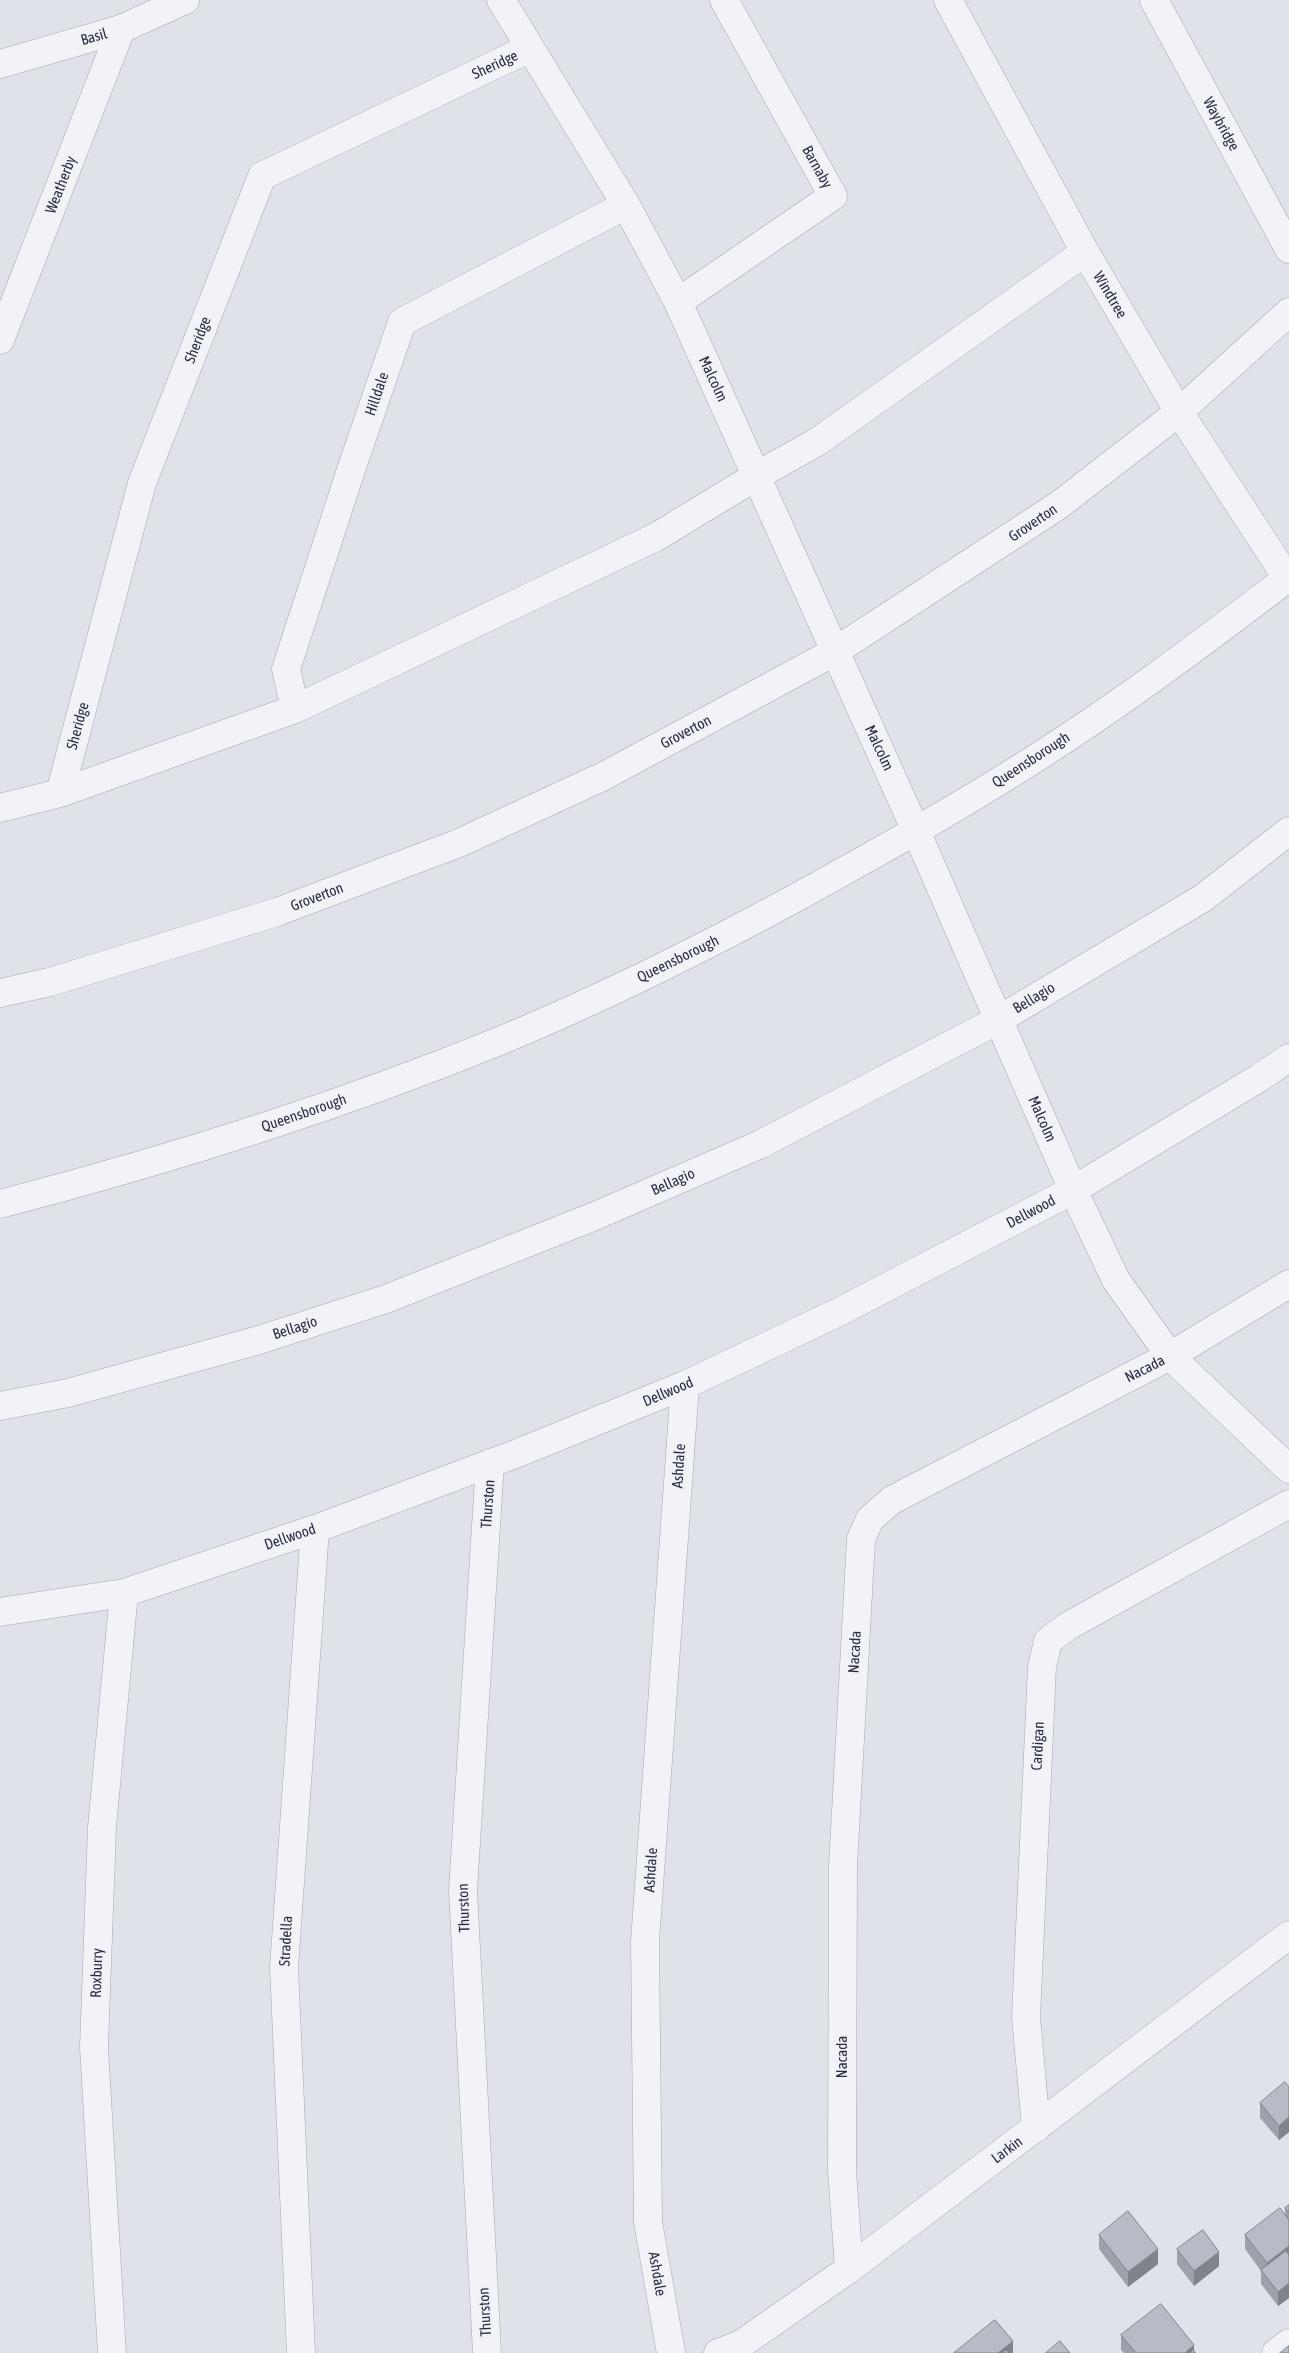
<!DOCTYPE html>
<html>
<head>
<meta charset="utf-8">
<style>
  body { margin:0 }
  canvas { display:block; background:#dfe2e8 }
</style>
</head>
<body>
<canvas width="1289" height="2353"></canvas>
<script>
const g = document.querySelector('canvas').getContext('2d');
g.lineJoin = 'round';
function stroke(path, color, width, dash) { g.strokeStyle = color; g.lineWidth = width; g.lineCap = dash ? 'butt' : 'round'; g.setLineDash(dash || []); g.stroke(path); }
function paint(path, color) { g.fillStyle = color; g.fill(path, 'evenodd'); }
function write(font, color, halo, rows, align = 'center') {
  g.font = font + ' "Asap Condensed",sans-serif'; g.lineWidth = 4; g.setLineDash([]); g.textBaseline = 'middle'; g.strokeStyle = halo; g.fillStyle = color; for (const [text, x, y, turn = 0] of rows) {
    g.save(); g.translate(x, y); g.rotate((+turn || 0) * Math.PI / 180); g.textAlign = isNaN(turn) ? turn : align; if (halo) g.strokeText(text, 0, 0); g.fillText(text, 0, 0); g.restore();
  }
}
const minor = new Path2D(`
  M 501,0 L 626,205 L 678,302 L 916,831 L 1073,1190 L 1116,1280 L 1170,1356 L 1289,1469
  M 948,0 L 1085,252 L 1179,412 L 1289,581
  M 1154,0 L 1289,249
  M 0,64 L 121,29 L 185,0
  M 678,302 L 833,196 L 724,0
  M 0,340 L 121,29
  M 295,709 L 286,669 L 351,470 L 402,322 L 626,205
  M 60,793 L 142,483 L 262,176 L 530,48
  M 0,808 L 60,793 L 295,709 L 656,537 L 758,475 L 817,442 L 1085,252
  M 0,993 L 50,982 L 277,912 L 459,843 L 604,776 L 834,652 L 1059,505 L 1179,412 L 1289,312
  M 0,1204 C 169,1160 335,1108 497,1042 C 604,998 708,946 810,890 C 880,851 949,813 1017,770 C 1112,711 1201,644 1289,577
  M 0,1406 L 68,1393 L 259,1340 L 386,1299 L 595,1216 L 761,1144 L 998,1020 L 1203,898 L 1289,831
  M 0,1612 L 124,1593 L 315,1529 L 518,1453 L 685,1385 L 841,1311 L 1073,1190 L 1259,1078 L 1289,1058
  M 1036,2128 L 1026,2017 L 1042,1667 L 1048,1641 L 1068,1626 L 1289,1504
  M 849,2269 L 842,2170 L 843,1866 L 861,1539 L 870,1519 L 892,1500 L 1170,1356 L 1289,1284
  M 112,2353 L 94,2047 L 102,1827 L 124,1593
  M 301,2353 L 284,1967 L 315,1529
  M 487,2353 L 463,1890 L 490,1463
  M 671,2353 L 648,2222 L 645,1941 L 685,1385
  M 718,2353 L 740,2345 L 849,2269 L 1289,1935
  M 1276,2353 L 1289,2343`);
stroke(minor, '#a4a8b2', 29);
stroke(minor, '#f2f3f7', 28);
paint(new Path2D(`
  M 1289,2087 L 1289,2132 L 1279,2140 L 1260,2118 L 1260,2103 Z
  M 1289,2205 L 1289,2298 L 1278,2306 L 1261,2284 L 1261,2271 L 1245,2249 L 1245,2235 L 1285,2215 L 1285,2208 Z
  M 1099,2235 L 1158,2264 L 1128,2287 L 1099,2249 Z
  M 1177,2249 L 1219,2266 L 1194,2286 L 1177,2264 Z
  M 1121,2335 L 1194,2350 L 1196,2353 L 1124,2353 L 1121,2350 Z`), '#9da1a9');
paint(new Path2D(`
  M 1289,2117 L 1289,2132 L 1279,2140 L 1279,2126 Z
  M 1289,2246 L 1289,2260 L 1267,2278 L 1267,2263 Z
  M 1158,2249 L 1158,2264 L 1128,2287 L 1128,2272 Z
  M 1219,2252 L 1219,2266 L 1194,2286 L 1194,2271 Z
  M 1289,2283 L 1289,2298 L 1278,2306 L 1278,2292 Z
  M 1013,2341 L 1013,2353 L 998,2353 Z
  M 1194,2345 L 1194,2353 L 1185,2353 Z`), '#7f838a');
const building = new Path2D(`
  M 1285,2082 L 1289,2087 L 1289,2117 L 1279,2126 L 1260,2103 Z
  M 1289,2205 L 1289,2213 L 1285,2208 Z
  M 1280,2208 L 1289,2220 L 1289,2246 L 1267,2263 L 1245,2235 Z
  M 1128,2211 L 1158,2249 L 1128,2272 L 1099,2235 Z
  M 1203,2230 L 1219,2252 L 1194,2271 L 1177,2249 Z
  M 1286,2251 L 1289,2255 L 1289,2283 L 1278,2292 L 1261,2270 Z
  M 1161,2304 L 1194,2345 L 1185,2353 L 1136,2353 L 1121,2335 Z
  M 995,2320 L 1013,2341 L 998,2353 L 954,2353 Z
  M 1060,2341 L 1070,2353 L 1046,2353 Z
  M 1289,2346 L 1289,2353 L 1280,2353 Z
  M 1006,2350 L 1009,2353 L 1003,2353 Z
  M 1193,2350 L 1196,2353 L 1190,2353 Z`);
paint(building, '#b6bbc5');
stroke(building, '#7f838a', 1);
write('15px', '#282e40', '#eff1f6', [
  ["Basil",94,37,-16],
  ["Sheridge",495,65,-25],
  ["Waybridge",1221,124,61],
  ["Barnaby",817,167,61],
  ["Weatherby",61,185,-69],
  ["Windtree",1110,295,59],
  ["Sheridge",198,340,-69],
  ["Malcolm",713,379,65],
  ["Hilldale",377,394,-71],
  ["Groverton",1033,523,-34],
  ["Sheridge",78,726,-75],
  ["Groverton",686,732,-28],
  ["Malcolm",879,748,65],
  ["Queensborough",1031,760,-33],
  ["Groverton",317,897,-21],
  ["Queensborough",678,959,-26],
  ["Bellagio",1034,998,-31],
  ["Queensborough",304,1113,-19],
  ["Malcolm",1042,1119,66],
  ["Bellagio",673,1182,-24],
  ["Dellwood",1031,1212,-28],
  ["Bellagio",295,1328,-18],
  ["Nacada",1145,1369,-27],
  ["Dellwood",668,1392,-23],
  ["Ashdale",679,1466,-86],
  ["Thurston",488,1504,-86],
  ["Dellwood",290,1537,-19],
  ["Nacada",855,1652,-87],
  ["Cardigan",1038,1746,-87],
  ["Ashdale",651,1870,-86],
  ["Thurston",464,1908,-92],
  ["Stradella",286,1941,-87],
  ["Roxburry",97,1973,-88],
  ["Nacada",842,2057,-90],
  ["Larkin",1007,2150,-37],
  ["Ashdale",657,2274,80],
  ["Thurston",485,2312,-93]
]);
</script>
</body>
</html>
